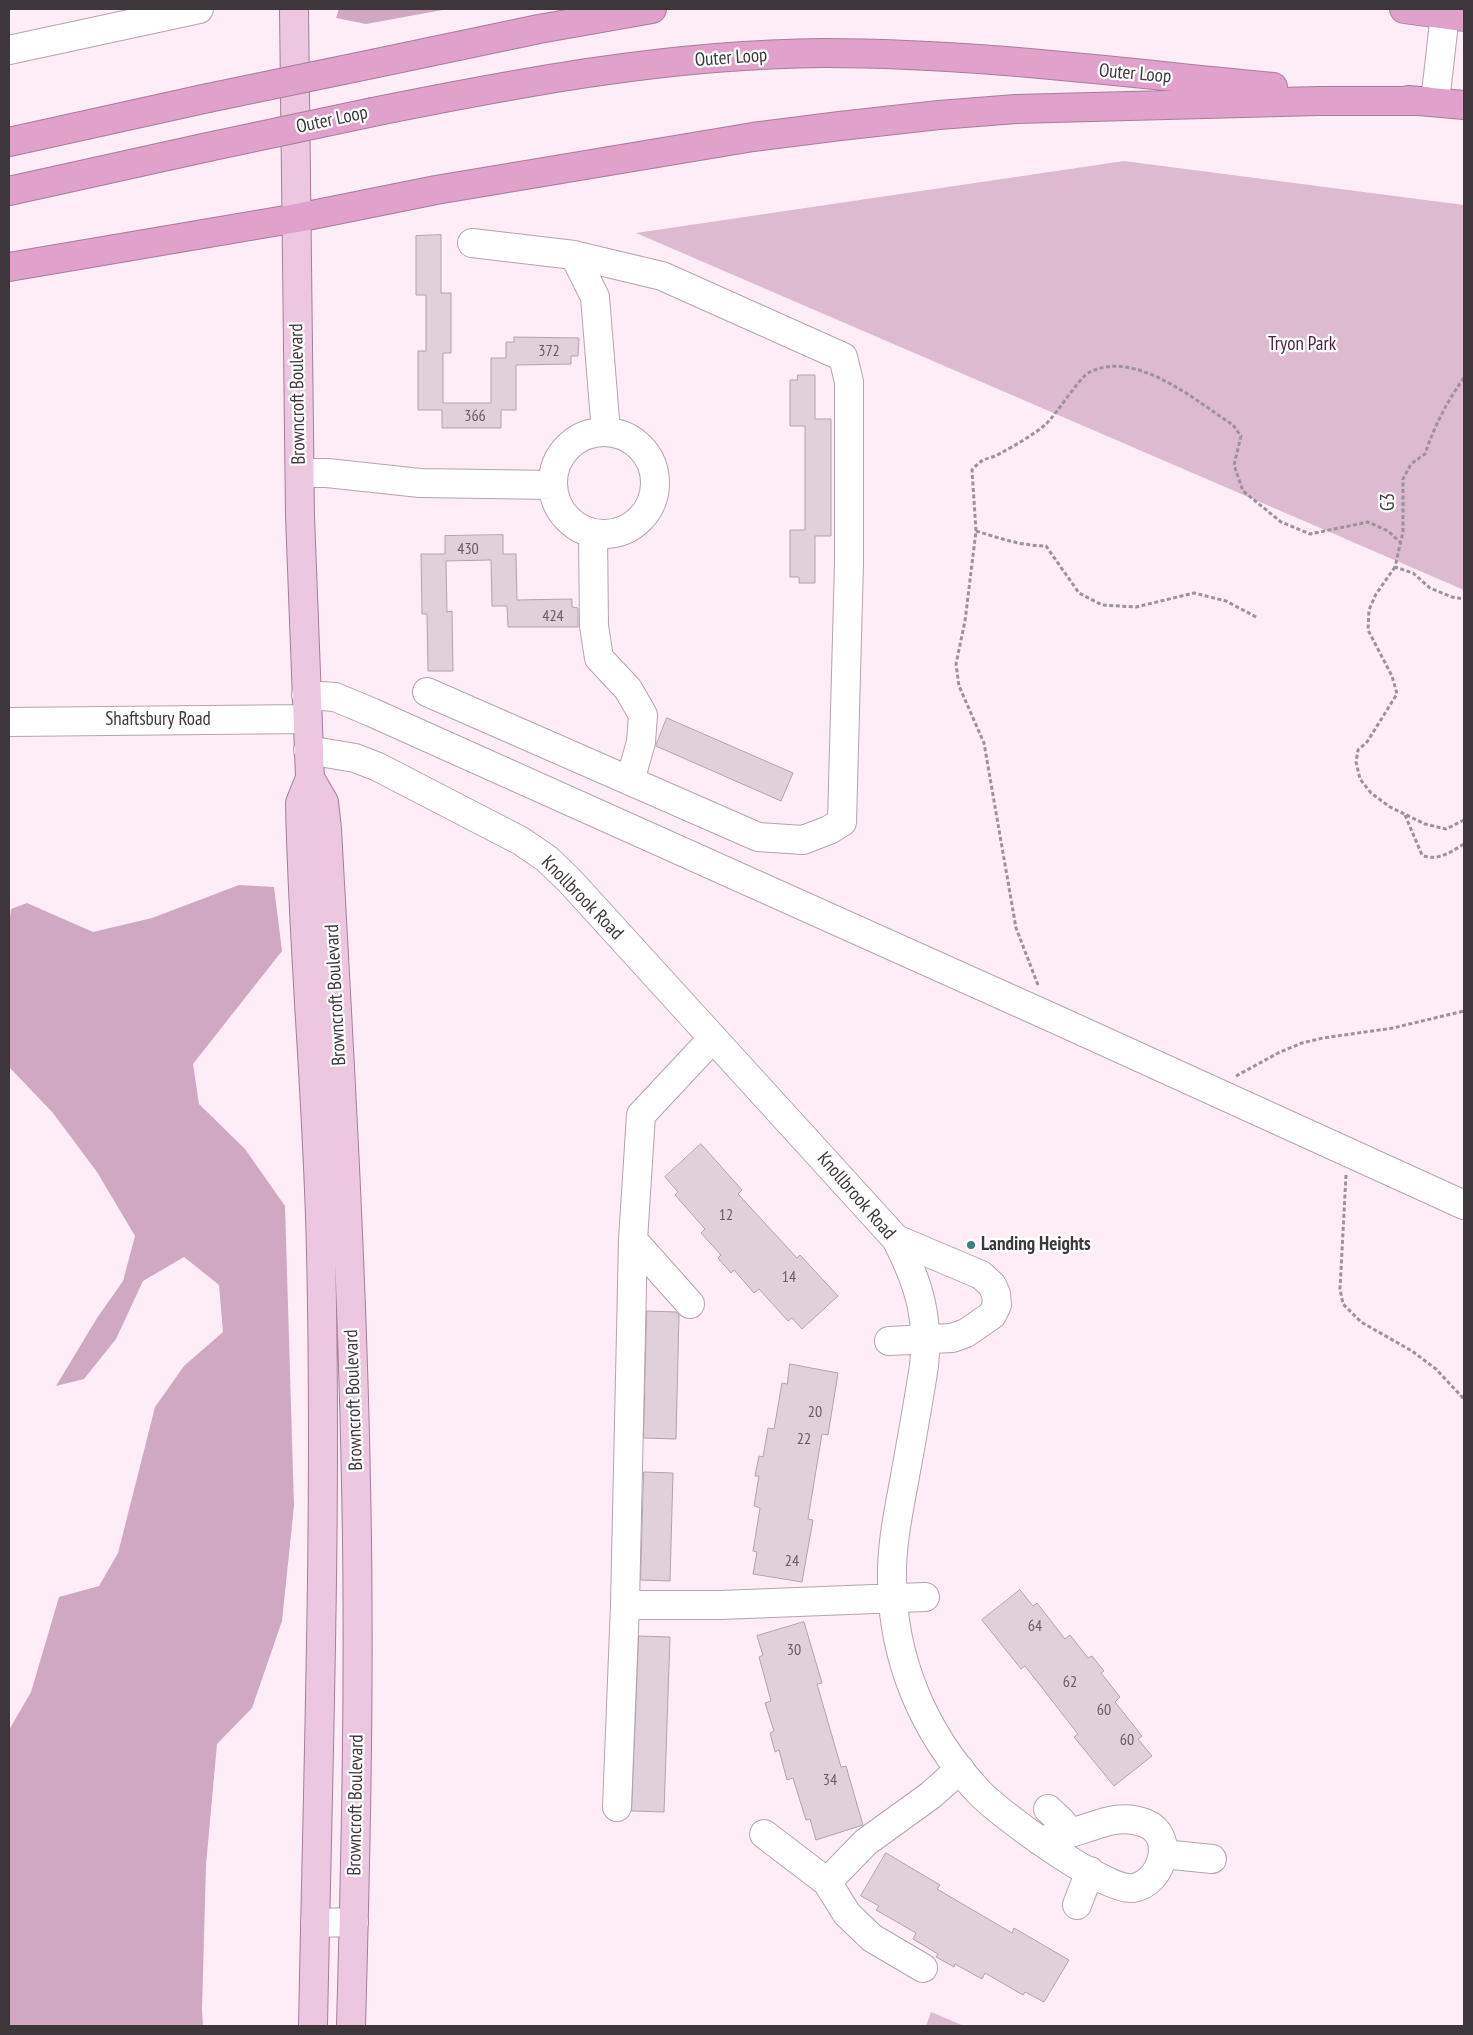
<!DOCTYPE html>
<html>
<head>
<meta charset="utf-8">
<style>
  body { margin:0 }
  #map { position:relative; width:1473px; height:2035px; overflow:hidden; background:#feedf7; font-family:"PT Sans Narrow",sans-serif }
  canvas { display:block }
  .frame { position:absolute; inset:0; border:10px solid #3d373b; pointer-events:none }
</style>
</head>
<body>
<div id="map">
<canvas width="1473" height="2035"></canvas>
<div class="frame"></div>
</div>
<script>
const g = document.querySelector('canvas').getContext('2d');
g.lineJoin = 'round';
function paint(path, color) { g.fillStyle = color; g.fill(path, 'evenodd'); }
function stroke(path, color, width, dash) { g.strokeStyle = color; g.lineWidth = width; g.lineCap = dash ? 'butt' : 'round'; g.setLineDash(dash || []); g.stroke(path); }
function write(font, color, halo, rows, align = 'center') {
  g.font = font + ' "PT Sans Narrow",sans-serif'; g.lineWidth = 4.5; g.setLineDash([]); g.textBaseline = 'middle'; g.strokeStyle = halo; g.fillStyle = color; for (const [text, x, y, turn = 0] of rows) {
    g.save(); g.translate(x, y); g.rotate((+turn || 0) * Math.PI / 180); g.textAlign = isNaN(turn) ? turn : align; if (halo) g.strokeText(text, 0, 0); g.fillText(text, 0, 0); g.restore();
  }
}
paint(new Path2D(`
  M 1124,161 L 1464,205 L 1464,590 L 636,233 Z
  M 931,2012 L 964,2026 L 926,2026 Z`), '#debad0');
paint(new Path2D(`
  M 339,9 L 448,9 L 366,24 L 336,18 Z
  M 239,885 L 274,887 L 282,951 L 193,1064 L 199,1104 L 245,1149 L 285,1206 L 294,1506 L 282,1621 L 252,1708 L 217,1744 L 206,1865 L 202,2010 L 203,2026 L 9,2026 L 9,1730 L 31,1692 L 59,1597 L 99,1586 L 118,1553 L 155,1407 L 184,1366 L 223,1332 L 219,1285 L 184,1257 L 143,1281 L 116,1339 L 84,1379 L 56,1386 L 97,1318 L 123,1281 L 135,1236 L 97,1172 L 53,1113 L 9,1067 L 9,925 L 11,909 L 27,903 L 93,932 L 152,918 Z`), '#d1a8c2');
const building = new Path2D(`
  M 441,235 L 441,293 L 451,293 L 451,353 L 443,353 L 443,403 L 491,403 L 491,358 L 506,358 L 506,342 L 514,342 L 514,337 L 579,338 L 578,356 L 571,356 L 571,364 L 516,365 L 516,410 L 501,410 L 501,428 L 442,428 L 442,410 L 418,410 L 418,351 L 426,351 L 426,295 L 416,295 L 416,236 Z
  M 798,375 L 815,375 L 815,419 L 831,419 L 831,536 L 815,536 L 815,583 L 799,583 L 799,577 L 790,577 L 790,530 L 805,530 L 805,426 L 790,426 L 790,380 L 797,380 Z
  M 503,535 L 503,554 L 516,554 L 517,600 L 572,599 L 572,607 L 578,608 L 578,627 L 508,627 L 507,606 L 492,606 L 491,560 L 446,561 L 447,612 L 452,611 L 453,671 L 428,671 L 427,614 L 422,614 L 421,554 L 445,554 L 445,536 Z
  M 667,718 L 793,773 L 781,801 L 656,746 Z
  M 701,1144 L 742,1190 L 738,1194 L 797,1258 L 800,1255 L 838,1296 L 802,1329 L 792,1318 L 788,1321 L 759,1289 L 754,1293 L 734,1270 L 731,1273 L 718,1258 L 721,1255 L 701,1233 L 705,1229 L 675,1195 L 678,1192 L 665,1177 Z
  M 647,1311 L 676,1312 L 679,1315 L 676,1439 L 644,1438 Z
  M 790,1364 L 838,1373 L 828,1435 L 822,1434 L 808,1519 L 813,1520 L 802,1582 L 753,1574 L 757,1552 L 753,1551 L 760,1508 L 754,1506 L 759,1476 L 755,1476 L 759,1456 L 763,1457 L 768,1428 L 774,1429 L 782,1383 L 787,1384 Z
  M 644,1472 L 673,1473 L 670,1581 L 641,1580 Z
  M 1020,1590 L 1033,1606 L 1037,1603 L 1065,1639 L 1070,1635 L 1088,1658 L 1092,1656 L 1104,1671 L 1101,1673 L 1120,1697 L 1115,1702 L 1142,1736 L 1138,1739 L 1152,1756 L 1114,1786 L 1074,1737 L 1078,1734 L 1025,1666 L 1021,1669 L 982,1620 Z
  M 804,1622 L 822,1683 L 817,1684 L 841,1767 L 846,1766 L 863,1825 L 816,1840 L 810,1819 L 806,1820 L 793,1778 L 787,1780 L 779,1750 L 775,1752 L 770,1733 L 774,1731 L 765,1703 L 771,1701 L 759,1657 L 763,1655 L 757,1636 Z
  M 639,1636 L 670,1637 L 664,1812 L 632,1811 Z
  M 886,1853 L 940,1885 L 937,1889 L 1012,1933 L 1014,1928 L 1069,1960 L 1044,2002 L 1025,1992 L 1023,1995 L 985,1973 L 982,1979 L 955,1964 L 954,1967 L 936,1957 L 938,1954 L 913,1939 L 916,1933 L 876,1910 L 879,1906 L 861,1896 Z`);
paint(building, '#e0d0da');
stroke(building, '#b1a2ab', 1);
const minor = new Path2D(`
  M 9,50 L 199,9
  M 1435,102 L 1445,14
  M 472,243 L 574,255 L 595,297 L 606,432
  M553 483a51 51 0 1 1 102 0a51 51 0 1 1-102 0Z
  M 300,473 L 327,473 L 420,483 L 553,485
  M 593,533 L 594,626 L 599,658 L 628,689 L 643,715 L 641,742 L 630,781
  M 427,692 L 758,837 L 803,840 L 829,830 L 842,822 L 849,563 L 849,382 L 843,357 L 662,276 L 574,255
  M 306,695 L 335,697 L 371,712 L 1053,1018 L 1464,1205
  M 9,722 L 307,719
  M 308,750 L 355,758 L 378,767 L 521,841 L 547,859 L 569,880 L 896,1239 C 919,1283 929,1317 924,1366 C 918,1405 911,1443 904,1482 C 898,1514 891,1548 892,1581 C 893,1659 923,1731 976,1789 C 996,1812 1105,1892 1133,1888 C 1163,1883 1176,1835 1145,1823 C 1121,1814 1103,1823 1080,1830 C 1067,1834 1053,1837 1040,1841
  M 633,1240 L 690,1304
  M 889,1341 L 952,1338 L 966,1333 L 992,1315 L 997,1305 L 996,1294 L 992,1285 L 981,1275 L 896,1239
  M 625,1605 L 721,1605 L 925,1597
  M 617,1807 L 625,1605 L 633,1240 L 641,1115 L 713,1038
  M 1048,1809 L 1062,1822 L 1065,1834
  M 764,1834 L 827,1882 L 866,1842 L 931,1795 L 960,1769
  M 1163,1854 L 1212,1859
  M 827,1882 L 847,1914 L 872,1938 L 923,1968
  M 1077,1905 L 1090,1871
  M 315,1923 L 354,1922`);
const major = new Path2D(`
  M 294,9 L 300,516 L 310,778 L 300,803 C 303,953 318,1102 321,1252 C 327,1510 318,1768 313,2026
  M 310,778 L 324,802 L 327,829 C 339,1047 352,1266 356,1484 C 360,1665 356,1846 351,2026`);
const highway = new Path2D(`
  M 1404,9 L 1464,17
  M 377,63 L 539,29 L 652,9
  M 1408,100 L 1464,105
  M 373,112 C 522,82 671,54 824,53 C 973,53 1125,73 1273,87
  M 9,142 L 208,98
  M 9,191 L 208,147
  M 9,267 L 297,218 L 436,190 L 753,137 L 840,126 L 939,115 L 1016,109 L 1319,101 L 1426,101`);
stroke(minor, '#b4a4ae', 30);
stroke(major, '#a77d98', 30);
stroke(highway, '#a77d98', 30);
stroke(new Path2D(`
  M 1464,378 C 1447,401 1434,427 1425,454 L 1411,464 L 1403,479 L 1403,532 L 1395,567 L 1413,573 L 1430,588 L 1452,597 L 1464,599
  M 976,531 C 999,538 1022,546 1046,546 L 1079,593 L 1102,605 L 1136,607 L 1194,593 L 1226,601 L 1258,618
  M 1395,567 L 1376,594 L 1369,610 L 1368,630 L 1392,676 L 1397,694 L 1367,742 L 1358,750 L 1356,762 L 1360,779 L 1371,793 L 1390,807 L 1425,824 L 1446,829 L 1464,820
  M 1405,815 L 1422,855 C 1437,862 1451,852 1464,844
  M 1038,985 L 1016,928 L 984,743 L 959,686 L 956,664 L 965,621 L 976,531 L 972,470 C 985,455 987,461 1001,453 C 1014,446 1035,434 1046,424 C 1057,414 1079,377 1090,372 C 1136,349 1196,401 1233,425 L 1241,436 L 1234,465 L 1243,491 L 1281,522 L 1310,534 L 1368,522 L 1388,531 L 1401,543
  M 1236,1076 L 1280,1052 L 1302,1043 L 1323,1038 L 1393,1028 L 1464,1011
  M 1346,1175 L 1340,1289 L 1343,1304 L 1361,1322 L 1412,1351 L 1436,1369 L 1464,1399`), '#9e9299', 3, [4, 2.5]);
stroke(minor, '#fff', 28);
stroke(major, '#ecc7df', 28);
stroke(highway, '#e0a2ca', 28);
const highwayBridge = new Path2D(`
  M 208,98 L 377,63
  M 208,147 L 373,112`);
stroke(highwayBridge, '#a77d98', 30, []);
stroke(highwayBridge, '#e0a2ca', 28);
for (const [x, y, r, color] of [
  [971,1245,5,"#3a827e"]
]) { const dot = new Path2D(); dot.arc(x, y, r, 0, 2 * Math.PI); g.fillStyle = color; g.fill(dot); stroke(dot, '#fff', 2); }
write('16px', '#665d63', null, [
  ["372",549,351],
  ["366",475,416],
  ["430",468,549],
  ["424",553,616],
  ["12",726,1215],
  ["14",789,1277],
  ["20",815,1412],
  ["22",804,1439],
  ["24",792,1561],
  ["64",1035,1626],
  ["30",794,1650],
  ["62",1070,1682],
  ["60",1104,1710],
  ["60",1127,1740],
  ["34",830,1780]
]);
write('19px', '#3d373b', '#fff', [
  ["Outer Loop",731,58,-4],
  ["Outer Loop",1135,74,5],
  ["Outer Loop",332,120,-12],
  ["Browncroft Boulevard",298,394,-91],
  ["G3",1389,502,-90],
  ["Shaftsbury Road",158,720],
  ["Knollbrook Road",582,898,46],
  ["Browncroft Boulevard",336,995,-93],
  ["Knollbrook Road",856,1196,49],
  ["Browncroft Boulevard",354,1400,-92],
  ["Browncroft Boulevard",356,1805,-89]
]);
write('19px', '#532144', '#fff', [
  ["Tryon Park",1302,345]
]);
write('bold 19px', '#3d373b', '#fff', [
  ["Landing Heights",981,1245]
], 'left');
</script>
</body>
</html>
